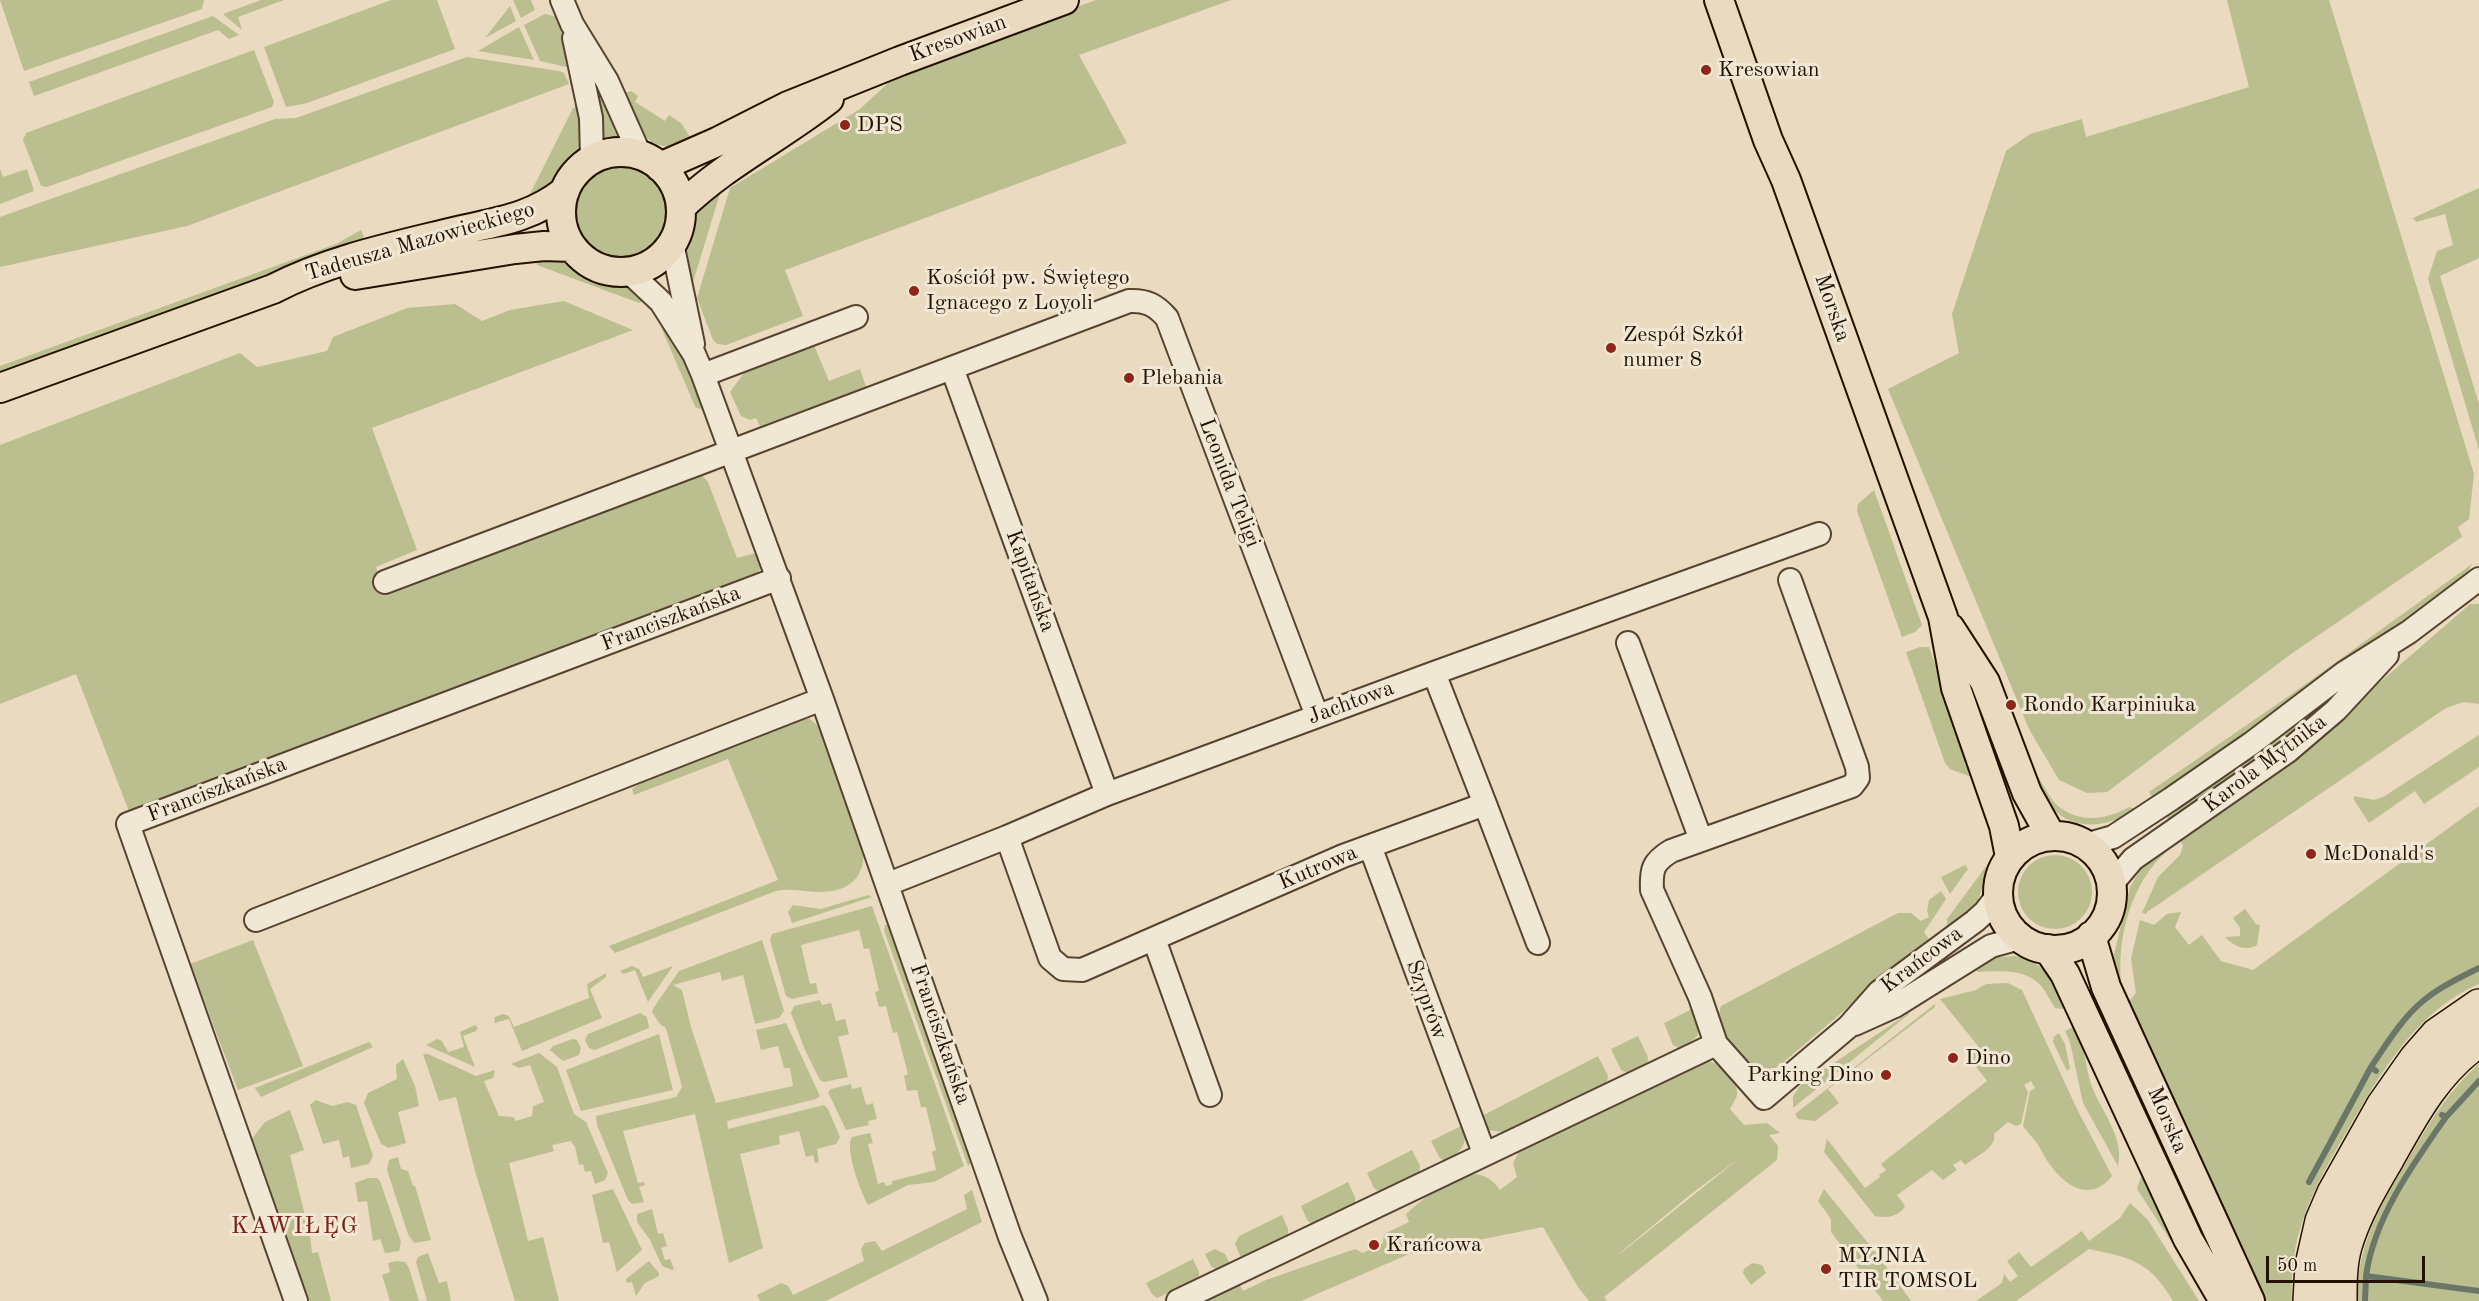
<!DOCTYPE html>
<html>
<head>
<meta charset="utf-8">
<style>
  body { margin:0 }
  #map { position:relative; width:2479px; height:1301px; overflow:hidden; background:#eadabf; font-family:"Old Standard TT",serif }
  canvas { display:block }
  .scale { position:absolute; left:2266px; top:1256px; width:159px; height:27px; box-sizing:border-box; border:3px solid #241200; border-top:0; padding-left:8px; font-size:18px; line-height:21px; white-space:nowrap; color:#241200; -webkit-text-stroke:4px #f1e7d5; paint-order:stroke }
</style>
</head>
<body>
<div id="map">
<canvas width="2479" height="1301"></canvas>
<div class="scale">50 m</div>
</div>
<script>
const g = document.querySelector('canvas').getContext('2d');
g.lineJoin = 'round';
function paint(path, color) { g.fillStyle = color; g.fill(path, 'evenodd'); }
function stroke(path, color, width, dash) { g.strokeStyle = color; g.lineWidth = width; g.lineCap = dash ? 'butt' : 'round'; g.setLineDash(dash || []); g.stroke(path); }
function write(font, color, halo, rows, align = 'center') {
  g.font = font + ' "Old Standard TT",serif'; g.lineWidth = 6; g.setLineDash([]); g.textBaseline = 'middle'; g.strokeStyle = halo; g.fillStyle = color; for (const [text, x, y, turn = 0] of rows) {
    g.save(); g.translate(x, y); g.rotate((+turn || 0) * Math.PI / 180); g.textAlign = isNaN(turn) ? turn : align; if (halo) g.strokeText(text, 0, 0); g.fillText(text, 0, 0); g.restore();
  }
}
paint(new Path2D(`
  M 0,0 L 204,0 L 202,9 L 24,71 Z
  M 261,0 L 284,0 L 238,17 L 242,30 L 223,14 Z
  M 391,0 L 437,0 L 455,49 L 307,103 L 286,107 L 264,47 Z
  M 531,0 L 535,10 L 521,18 L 513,0 Z
  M 1096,0 L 1231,0 L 1079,55 L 1127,143 L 785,270 L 803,316 L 726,345 L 717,344 L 713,340 L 697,298 L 730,188 L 860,109 L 900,72 Z
  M 2227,0 L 2329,0 L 2474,474 L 2469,519 L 2458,527 L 2462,537 L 2291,654 L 2107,792 L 2087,793 L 2059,780 L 2029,729 L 1888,389 L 1959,353 L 1952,314 L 2006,151 L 2030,134 L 2082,119 L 2086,137 L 2249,87 Z
  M 510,6 L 516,21 L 485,38 Z
  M 545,14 L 557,17 L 575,69 L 540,61 L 524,25 Z
  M 213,16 L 239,35 L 229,39 L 218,30 L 34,96 L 29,82 Z
  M 519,27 L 534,60 L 478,51 Z
  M 254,50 L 274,102 L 272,107 L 47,187 L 41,186 L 23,140 L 26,133 Z
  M 467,57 L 559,71 L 564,73 L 569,84 L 187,226 L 0,267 L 0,217 L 275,119 L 296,118 Z
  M 631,91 L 638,96 L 635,102 L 665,121 L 669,115 L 681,123 L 695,145 C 646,155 640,132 619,95 Z
  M 607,98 L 627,141 L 602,143 L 593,102 Z
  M 583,105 L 584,136 L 572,161 L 557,185 L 528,198 L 573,108 Z
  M573 212a48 48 0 1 1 96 0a48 48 0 1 1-96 0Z
  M 0,169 L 3,177 L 27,169 L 34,191 L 0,204 Z
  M 722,187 L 693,282 L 689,283 L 685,250 L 691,217 Z
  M 2479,188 L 2479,258 L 2440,276 L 2479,404 L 2479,450 L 2428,279 L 2437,251 L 2453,245 L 2445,214 L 2416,222 L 2413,218 Z
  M 361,230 L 364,238 L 340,252 L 0,377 L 0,366 L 336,244 Z
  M 536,252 L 557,257 L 591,278 L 625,287 L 652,298 L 639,303 L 537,265 Z
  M 564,301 L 633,330 L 372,428 L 417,550 L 376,567 L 386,596 L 700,473 L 708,482 L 737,558 L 756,553 L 761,567 L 755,577 L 130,814 L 76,674 L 0,704 L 0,445 L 240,353 L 257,367 L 327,351 L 333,337 L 407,308 L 455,304 L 482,321 L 510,310 Z
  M 661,327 L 677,346 L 705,407 L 702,409 L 696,408 L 694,404 Z
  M 814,345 L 829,381 L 860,369 L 866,387 L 760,426 L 756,418 L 750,420 L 741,416 L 730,392 L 744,373 Z
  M 1874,490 L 1922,625 L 1915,632 L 1902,637 L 1857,511 L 1858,504 Z
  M 2472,564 L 2466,575 L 2273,716 L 2153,798 L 2149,792 L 2289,696 Z
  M 2470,604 L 2479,604 L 2479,704 L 2464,702 L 2446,708 L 2147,912 L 2147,914 L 2142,913 L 2158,877 L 2180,855 L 2183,846 L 2179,837 L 2341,716 Z
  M 1920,647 L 1929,647 L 1974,776 L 1971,777 L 1950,769 L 1945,763 L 1906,652 Z
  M 2328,698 L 2331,701 L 2299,731 L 2171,824 L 2166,816 L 2220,779 Z
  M 799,718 L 810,719 L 819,727 L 863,847 C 867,877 848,893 818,892 C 803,891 790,888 776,891 L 615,953 L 609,946 L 778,880 L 728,759 L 634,795 L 632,789 L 652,776 Z
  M 2479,735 L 2479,767 L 2424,804 L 2415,791 L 2369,823 L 2354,800 L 2354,796 L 2374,800 L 2383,797 Z
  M 2036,774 C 2043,783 2047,794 2054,802 C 2075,824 2105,821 2129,807 L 2136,809 C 2111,826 2077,833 2053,809 C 2044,801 2039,787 2033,776 Z
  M 2479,806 L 2479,984 C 2416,1011 2380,1074 2347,1131 C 2329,1162 2310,1194 2300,1229 C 2293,1253 2291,1276 2292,1301 L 2261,1301 L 2127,1004 L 2136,993 L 2131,959 L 2140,920 L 2154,925 L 2167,914 L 2181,912 L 2175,927 L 2189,945 L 2202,935 L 2221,961 L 2253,970 Z
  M 2163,848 L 2166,852 C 2132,882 2117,936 2121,981 L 2117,982 L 2114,955 L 2130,887 L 2146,861 Z
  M2018 892a37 37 0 1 1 74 0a37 37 0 1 1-74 0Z
  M 1965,865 L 1968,869 L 1950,894 L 1941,877 Z
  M 1987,865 L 1981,892 L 1974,909 L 1948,932 L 1947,919 Z
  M 1941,891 L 1946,899 L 1924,932 L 1932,944 L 1880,980 L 1779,1066 C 1771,1071 1759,1074 1751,1068 C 1736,1059 1713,1023 1721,1006 L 1898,913 L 1911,913 L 1921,921 L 1929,917 L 1927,911 L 1929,900 Z
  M 868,895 L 872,897 L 792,923 L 788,912 L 793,905 L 821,909 Z
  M 872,906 L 964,1166 L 934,1182 L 908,1185 L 868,1205 C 861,1193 844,1148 852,1137 L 870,1133 L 873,1143 L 868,1144 L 878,1184 L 884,1182 L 886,1186 L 892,1184 L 892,1181 L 936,1170 L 932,1152 L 936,1150 L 926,1107 L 921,1107 L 917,1090 L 907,1091 L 904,1076 L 908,1074 L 897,1032 L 893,1033 L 886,1006 L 879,1007 L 875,992 L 879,991 L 869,948 L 864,949 L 859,930 L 801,945 L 810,984 L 816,983 L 818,993 L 792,999 L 786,996 L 770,940 L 772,934 Z
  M 2245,909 L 2256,924 L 2260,925 L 2257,945 C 2246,952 2233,946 2225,937 L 2240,936 L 2240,928 L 2233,918 Z
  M 889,923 L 969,1152 L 971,1163 L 968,1166 L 884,930 L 885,925 Z
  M 253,940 L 303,1066 L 238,1090 L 190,964 Z
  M 762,940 L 784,1011 L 779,1018 L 755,1024 L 743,975 L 722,981 L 720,972 L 673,985 L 682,990 L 691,1027 L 716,1103 L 793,1086 L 790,1068 L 784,1068 L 778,1046 L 761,1050 L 756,1030 L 786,1023 L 820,1096 L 816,1099 L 727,1121 L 728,1129 L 824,1105 L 828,1109 L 840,1137 L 836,1144 L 817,1149 L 819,1162 L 815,1163 L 813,1155 L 806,1157 L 799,1131 L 779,1136 L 780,1144 L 740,1154 L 763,1248 L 729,1263 L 695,1114 L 623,1131 L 638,1183 L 644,1182 L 645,1185 L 639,1187 L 644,1202 L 632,1204 L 628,1200 L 597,1125 L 596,1116 L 676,1097 L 682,1087 L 666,1028 L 660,1024 L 652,1012 L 654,1007 L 679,971 Z
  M 2015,956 C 2045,962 2055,982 2068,1006 L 2061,1009 L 2055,1008 C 2050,1001 2047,993 2042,987 C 2027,968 1999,971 1978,972 L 1974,969 L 1991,958 Z
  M 632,966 L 639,969 L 643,977 L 673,966 L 648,1002 L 635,970 L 623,974 L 620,971 Z
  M 606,973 L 606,977 L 590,989 L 602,1018 L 522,1051 L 509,1019 L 494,1023 L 495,1017 L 503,1014 L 509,1016 L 514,1027 L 589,998 L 587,984 Z
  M 2008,983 L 2022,990 L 2076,1107 L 2112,1176 C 2085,1210 2053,1175 2040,1148 C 2037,1142 2028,1133 2023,1126 L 2030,1091 L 2035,1088 L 2031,1081 L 2024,1085 L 2028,1092 L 2021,1124 L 2016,1126 L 2008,1122 L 1994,1134 C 1997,1148 1975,1157 1965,1165 L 1961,1160 L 1953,1165 L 1957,1170 L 1943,1180 L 1932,1170 L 1897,1195 L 1905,1206 C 1900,1216 1886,1219 1875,1216 L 1824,1152 L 1827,1139 L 1865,1188 L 1880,1177 L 1879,1175 L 1886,1170 L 1881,1164 L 1987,1081 L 1967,1055 L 1978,1046 L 1940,999 L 1976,990 L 1986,984 Z
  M 820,1000 L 822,1005 L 831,1003 L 836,1021 L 845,1019 L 849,1034 L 838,1037 L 848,1077 L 824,1082 L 820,1080 L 805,1050 L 791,1013 L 794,1006 Z
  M 1935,1004 L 1935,1007 L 1828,1089 L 1839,1103 L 1815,1121 L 1798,1119 L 1795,1114 Z
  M 1694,1008 C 1702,1032 1704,1036 1679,1048 L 1673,1045 L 1664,1023 Z
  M 640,1013 L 647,1017 L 649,1028 L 595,1050 L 589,1048 L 585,1040 L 588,1034 Z
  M 1909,1013 L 1909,1014 L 1793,1108 L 1793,1096 L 1801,1085 Z
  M 475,1025 L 478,1028 L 476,1031 L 463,1036 L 475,1067 L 426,1045 L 437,1039 L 442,1041 L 448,1052 L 464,1047 L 460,1032 Z
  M 2077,1025 C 2084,1044 2085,1065 2091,1084 C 2100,1110 2125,1137 2118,1166 L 2083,1103 L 2070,1042 L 2065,1031 Z
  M 2059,1033 L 2065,1044 L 2070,1068 L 2067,1071 L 2053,1042 L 2054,1037 Z
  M 659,1034 L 673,1090 L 581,1111 L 566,1070 Z
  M 1638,1036 L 1648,1057 L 1647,1064 L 1627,1073 L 1621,1070 L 1611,1049 Z
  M 573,1039 L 577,1040 L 581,1048 L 579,1055 L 563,1061 L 550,1050 L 553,1046 Z
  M 369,1042 L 373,1047 L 261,1097 L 255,1088 Z
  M 539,1053 L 557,1067 L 574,1114 L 586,1122 L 608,1173 L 605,1180 L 595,1184 L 591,1171 L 585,1172 L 583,1164 L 579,1165 L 575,1147 L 571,1141 L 552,1145 L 554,1151 L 509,1163 L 528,1241 L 543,1237 L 559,1301 L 515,1301 L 475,1171 L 456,1097 L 439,1101 L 423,1054 L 428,1054 L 476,1076 L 495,1070 L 493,1078 L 484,1081 L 499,1116 L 513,1117 L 516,1121 L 532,1116 L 533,1106 L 544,1102 L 530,1065 L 519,1068 L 511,1064 Z
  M 1598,1056 L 1608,1076 L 1607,1082 L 1504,1132 L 1487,1130 L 1478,1118 Z
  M 403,1059 L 415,1086 L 419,1106 L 398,1112 L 406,1143 L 389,1148 L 381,1144 L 364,1103 L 368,1093 L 397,1079 L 396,1065 Z
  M 1706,1061 C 1723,1063 1739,1079 1737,1096 L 1730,1109 L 1744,1125 L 1767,1123 L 1780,1133 L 1769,1135 L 1778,1146 L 1777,1160 L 1604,1297 L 1607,1301 L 1589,1301 L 1578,1287 L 1543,1227 L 1409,1254 L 1301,1301 L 1204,1301 L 1239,1284 L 1243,1291 L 1266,1280 L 1355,1249 L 1363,1253 L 1383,1243 L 1384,1234 L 1409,1222 L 1406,1214 C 1431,1193 1473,1151 1500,1190 L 1517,1177 L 1513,1163 L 1520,1150 ZM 1741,1157 L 1621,1253 L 1620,1253 L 1691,1194 Z
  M 2479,1064 L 2479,1301 L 2358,1301 C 2355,1246 2383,1201 2410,1156 C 2430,1122 2449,1090 2479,1064 Z
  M 851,1084 L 852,1089 L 861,1087 L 866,1105 L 873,1103 L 877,1119 L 868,1121 L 869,1125 L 846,1130 L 828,1092 L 831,1089 Z
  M 316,1100 L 332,1106 L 348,1102 L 356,1105 L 373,1156 L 369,1164 L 351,1168 L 349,1156 L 343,1158 L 339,1140 L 323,1144 L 310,1105 Z
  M 290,1110 L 304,1150 L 290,1155 L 310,1236 L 312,1253 L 318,1252 L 331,1301 L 301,1301 L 247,1145 L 265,1122 Z
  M 1463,1125 C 1469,1144 1461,1153 1444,1161 L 1439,1157 L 1431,1141 Z
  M 1412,1150 L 1420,1166 L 1419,1173 L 1380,1192 L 1374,1188 L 1367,1173 Z
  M 398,1157 L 401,1169 L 408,1171 L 413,1186 L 415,1186 L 431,1240 L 414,1243 L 408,1234 L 387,1170 L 389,1160 Z
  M 2144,1176 L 2197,1281 L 2137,1189 L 2141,1177 Z
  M 368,1178 L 377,1178 L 380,1181 L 401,1242 L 399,1251 L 385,1253 L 380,1239 L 373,1241 L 367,1201 L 358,1202 L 355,1183 Z
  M 1348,1182 L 1355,1197 L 1355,1204 L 1312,1224 L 1307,1220 L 1301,1206 Z
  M 613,1189 L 642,1250 L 617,1272 L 609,1242 L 603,1243 L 592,1195 Z
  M 1824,1189 L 1877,1254 L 1911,1301 L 1883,1301 L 1831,1232 L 1831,1219 L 1818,1201 Z
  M 972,1190 L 982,1222 L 826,1301 L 760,1301 L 757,1295 L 781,1283 L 788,1286 L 793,1295 L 864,1261 L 861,1249 L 865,1243 L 875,1241 L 882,1251 L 967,1209 L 964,1195 Z
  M 2130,1203 L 2148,1220 L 2199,1301 L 2173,1301 C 2149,1261 2132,1258 2089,1249 L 2016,1301 L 1976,1301 L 2002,1283 L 2004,1274 L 2010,1282 L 2018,1276 L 2007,1261 L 2019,1252 L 2031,1267 L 2082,1231 L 2089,1241 L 2120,1218 Z
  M 652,1209 L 658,1234 L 663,1233 L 667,1246 L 661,1248 L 665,1260 L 670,1259 L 674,1269 L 672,1270 L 662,1266 L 650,1240 L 637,1222 L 637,1214 Z
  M 1282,1215 L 1288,1229 L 1288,1236 L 1241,1258 L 1235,1244 L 1239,1236 Z
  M 1215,1249 L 1225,1254 L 1230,1264 L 1216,1270 L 1211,1266 L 1205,1254 Z
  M 428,1253 L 439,1283 L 447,1281 L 451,1301 L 427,1301 L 416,1262 L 418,1257 Z
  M 1193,1259 L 1199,1272 L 1199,1278 L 1157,1298 L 1152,1294 L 1146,1283 Z
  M 396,1261 L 405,1262 L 409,1268 L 419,1301 L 390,1301 L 382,1275 L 390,1272 L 388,1263 Z
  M 649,1261 L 659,1273 L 659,1276 L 645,1283 L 636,1296 L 632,1282 L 627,1283 L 626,1279 Z
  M 1752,1263 L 1762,1265 L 1766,1273 L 1751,1285 L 1743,1273 L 1744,1269 Z`), '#bbbe8f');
stroke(new Path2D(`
  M 2371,1067 C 2386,1045 2402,1018 2423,1001 C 2440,987 2459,978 2479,968
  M 2446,1117 L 2479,1081
  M 2309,1182 L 2371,1067 L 2376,1071
  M 2366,1276 C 2374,1218 2413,1164 2446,1117 L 2442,1115
  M 2365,1301 L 2366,1276 L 2479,1291`), '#6a7768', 6);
const minor = new Path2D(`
  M 562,0 L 572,24 L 607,81 L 640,155
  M 574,38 L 591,118 L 592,159
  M 672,243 L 693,344
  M 628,271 L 661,302 L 694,354 L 703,375 L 822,699 L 1010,1237 L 1036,1301
  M 952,368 L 1107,794
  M 703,375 L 856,317
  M 1790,580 L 1857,767 L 1858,778 L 1852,786 L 1671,851 C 1653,862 1651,869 1652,890 L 1700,997 L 1716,1044 L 1764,1098 L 1848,1027 L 1879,992 L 1975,921 L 1985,912 L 1998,895
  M 385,582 L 1129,301 C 1146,300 1156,305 1167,318 L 1317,716
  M 1628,643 L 1701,840
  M 1485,804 L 1538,943
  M 1007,837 L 1050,958 L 1063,969 L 1082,970 L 1343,856 L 1485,804 L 1434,673
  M 2085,845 L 2113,837 L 2171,799 L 2252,743 L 2344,673 L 2409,632 L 2479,579
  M 1370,846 L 1484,1153
  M 888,884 L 1007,837 L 1107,794 L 1434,673 L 1819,534
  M 2111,885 L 2133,859 L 2288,751 L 2336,710 L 2387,655
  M 256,920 L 822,699
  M 1154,939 L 1210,1095
  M 1855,1024 L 1895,1006 L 1991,946 L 2020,938
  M 296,1301 L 128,824 L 779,578
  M 1178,1301 L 1716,1044`);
const major = new Path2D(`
  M 1719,0 L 1768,140 L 1786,180 L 1943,617 L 1956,688 L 2004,826 L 2010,857
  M561 212a60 60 0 1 1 120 0a60 60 0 1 1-120 0Z
  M 660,167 L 717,142 L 788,106 L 900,61 L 1064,0
  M 681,207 C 725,164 781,137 829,99
  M 355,275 L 515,249 L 544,246 L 572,247
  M 0,388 L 273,289 C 329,260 392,247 453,232 C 495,222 530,219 565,191
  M 1950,628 L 1985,682 L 2027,793 L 2051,836
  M1998 893a57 57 0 1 1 114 0a57 57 0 1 1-114 0Z
  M 2091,936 L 2106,987 L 2250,1301
  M 2048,949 L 2065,974 L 2188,1239 L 2224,1301`);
const highway = new Path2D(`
  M 2310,1301 L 2312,1265 L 2322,1221 L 2334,1193 L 2383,1106 L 2416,1059 L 2437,1035 L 2479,1006
  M 2340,1301 C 2340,1282 2340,1264 2345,1246 C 2354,1215 2371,1186 2387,1159 C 2412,1114 2436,1069 2479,1040`);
stroke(minor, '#564430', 26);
stroke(major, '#241200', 32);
stroke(highway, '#241200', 36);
stroke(minor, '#f1e7d5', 22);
stroke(major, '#eadabf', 28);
stroke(highway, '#eadabf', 33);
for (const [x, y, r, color] of [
  [1706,70,6,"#8f2418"],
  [845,125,6,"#8f2418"],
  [914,291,6,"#8f2418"],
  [1611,348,6,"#8f2418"],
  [1129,378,6,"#8f2418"],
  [2011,705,6,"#8f2418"],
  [2311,854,6,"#8f2418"],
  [1953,1058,6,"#8f2418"],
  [1886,1075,6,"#8f2418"],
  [1374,1245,6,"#8f2418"],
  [1826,1269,6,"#8f2418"]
]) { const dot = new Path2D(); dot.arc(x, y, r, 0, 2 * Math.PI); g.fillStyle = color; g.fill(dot); stroke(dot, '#f1e7d5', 2); }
write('22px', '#241200', '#f1e7d5', [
  ["Kresowian",958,39,-20],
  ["Tadeusza Mazowieckiego",420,242,-16],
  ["Morska",1832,308,71],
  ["Leonida Teligi",1229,483,69],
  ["Kapitańska",1030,581,70],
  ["Franciszkańska",671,619,-21],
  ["Jachtowa",1351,703,-20],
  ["Karola Mytnika",2265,764,-37],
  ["Franciszkańska",217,790,-21],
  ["Kutrowa",1318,868,-23],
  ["Krańcowa",1922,960,-37],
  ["Szyprów",1426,1000,70],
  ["Franciszkańska",940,1034,71],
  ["Morska",2167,1120,66]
]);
write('22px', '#241200', '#f1e7d5', [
  ["Kresowian",1718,70],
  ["DPS",857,125],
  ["Kościół pw. Świętego",926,278],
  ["Ignacego z Loyoli",926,303],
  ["Zespół Szkół",1623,335],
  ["numer 8",1623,360],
  ["Plebania",1141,378],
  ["Rondo Karpiniuka",2023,705],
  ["McDonald's",2323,854],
  ["Dino",1965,1058],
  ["Parking Dino",1874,1075,"right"],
  ["Krańcowa",1386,1245],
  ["MYJNIA",1838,1256],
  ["TIR TOMSOL",1838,1281]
], 'left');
g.letterSpacing = '1.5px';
write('24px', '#7a1f14', '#f1e7d5', [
  ["KAWIŁĘG",295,1227]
]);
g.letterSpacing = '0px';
</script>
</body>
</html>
